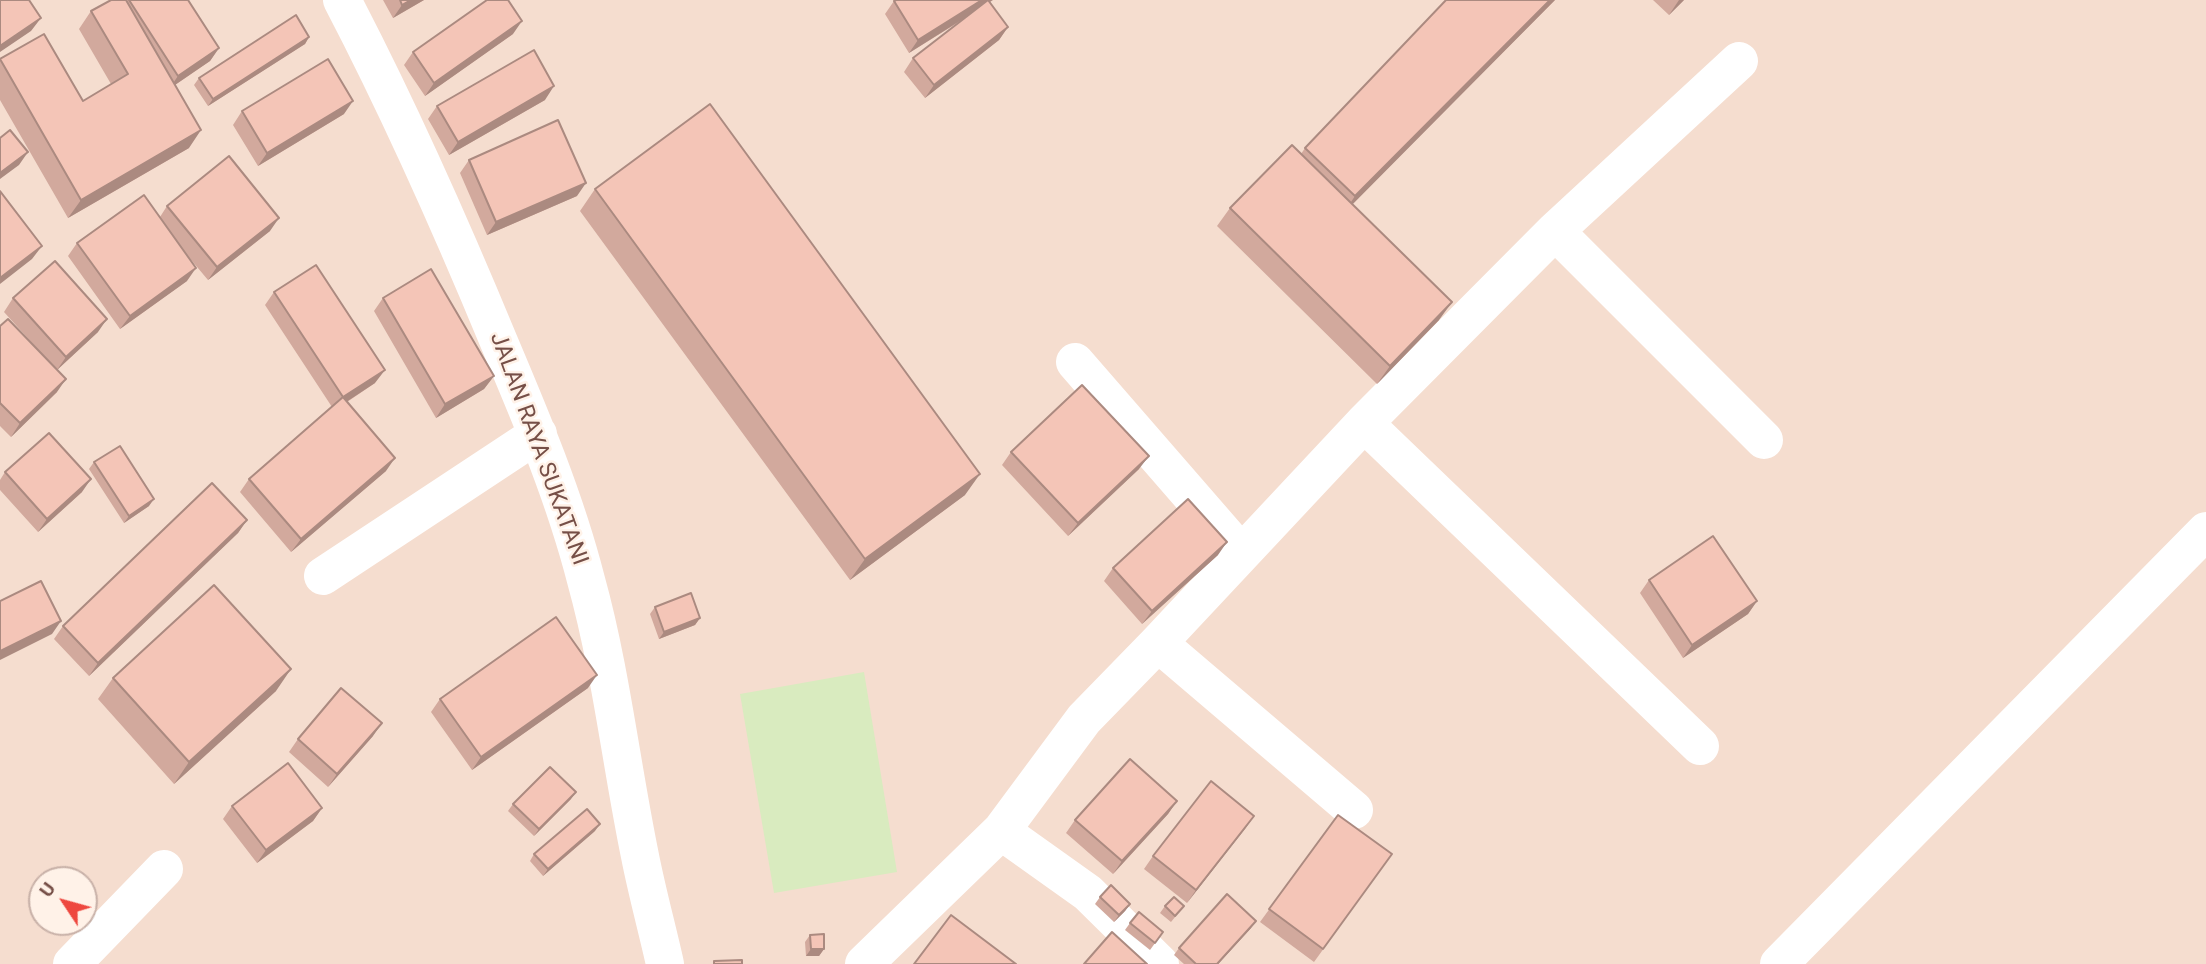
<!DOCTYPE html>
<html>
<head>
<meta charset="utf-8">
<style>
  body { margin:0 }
  #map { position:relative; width:2206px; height:964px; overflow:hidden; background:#fdede1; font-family:Roboto,sans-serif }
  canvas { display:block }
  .north { position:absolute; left:28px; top:866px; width:70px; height:70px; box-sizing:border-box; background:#fff2e8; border:2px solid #c8b1a8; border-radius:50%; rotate:306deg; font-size:19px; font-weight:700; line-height:28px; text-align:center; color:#764f47 }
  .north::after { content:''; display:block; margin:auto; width:24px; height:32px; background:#ee483f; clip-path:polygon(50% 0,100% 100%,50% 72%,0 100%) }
</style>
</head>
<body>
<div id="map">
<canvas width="2206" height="964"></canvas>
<div class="north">U</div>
</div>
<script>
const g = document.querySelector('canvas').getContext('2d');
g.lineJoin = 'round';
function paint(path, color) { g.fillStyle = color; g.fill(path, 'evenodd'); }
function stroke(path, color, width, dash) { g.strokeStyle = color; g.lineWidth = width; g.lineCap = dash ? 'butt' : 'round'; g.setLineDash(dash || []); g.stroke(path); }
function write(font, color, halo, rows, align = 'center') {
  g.font = font + ' Roboto,sans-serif'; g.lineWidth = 5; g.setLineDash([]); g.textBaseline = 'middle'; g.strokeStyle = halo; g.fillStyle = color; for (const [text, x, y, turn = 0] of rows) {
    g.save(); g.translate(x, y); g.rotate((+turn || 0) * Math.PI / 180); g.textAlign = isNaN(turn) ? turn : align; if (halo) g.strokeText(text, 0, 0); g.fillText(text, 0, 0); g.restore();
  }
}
paint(new Path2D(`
  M 0,0 L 2206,0 L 2206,964 L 0,964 ZM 42,880 L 84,880 L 84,922 L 42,922 Z`), '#f5ddcf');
paint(new Path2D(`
  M 864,672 L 897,872 L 774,893 L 740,694 Z`), '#d9ebbf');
stroke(new Path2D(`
  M 342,0 C 400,111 451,226 499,342 C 532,420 565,498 586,580 C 611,670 621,764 640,856 C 647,892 657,928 665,964
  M 1555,231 L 1764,440
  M 1075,362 L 1241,553
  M 1364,423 L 1700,746
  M 323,576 L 538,434
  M 1158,643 L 1354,810
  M 1001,831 L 1088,893 L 1160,964
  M 72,964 L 164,869
  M 864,964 L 1001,831 L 1084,719 L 1158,643 L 1364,423 L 1555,231 L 1739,61
  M 1779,964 L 2206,531`), '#fff', 38);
paint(new Path2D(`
  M 111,0 L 188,0 L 219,48 L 210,61 L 175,85 L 189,148 L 68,218 L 0,100 L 0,59 L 83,101 L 111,84 L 79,29 L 91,11 Z
  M 383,0 L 424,0 L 393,18 Z
  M 1446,0 L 1555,0 L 1352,204 L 1439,320 L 1377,384 L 1217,226 L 1230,208 L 1301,154 L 1305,148 Z
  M 1653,0 L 1684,0 L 1669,15 Z
  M 894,1 L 990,3 L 1008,27 L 999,40 L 925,98 L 904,72 L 913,58 L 967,17 L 909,53 L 885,14 Z
  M 513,34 L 425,96 L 404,65 L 413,52 Z
  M 309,37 L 305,44 L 208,106 L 194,85 L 199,78 Z
  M 545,100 L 449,155 L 428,119 L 437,106 Z
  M 242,111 L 344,114 L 258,166 L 233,125 Z
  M 469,160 L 577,196 L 487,235 L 460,173 Z
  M 595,189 L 965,495 L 850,580 L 580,211 Z
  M 167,206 L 270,231 L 208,280 L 182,249 L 187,281 L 120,329 L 68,256 L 77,243 L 160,217 Z
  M 274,292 L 375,383 L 347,402 L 386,471 L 291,552 L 240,492 L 249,479 L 332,407 L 265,305 Z
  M 13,298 L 98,332 L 57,370 L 57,392 L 11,437 L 0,426 L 0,326 L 43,355 L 4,312 Z
  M 383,298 L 494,376 L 484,389 L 436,418 L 374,311 Z
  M 1011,452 L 1139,469 L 1068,536 L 1002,465 Z
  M 94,462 L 149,506 L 124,523 L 89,469 Z
  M 5,472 L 82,492 L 38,532 L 0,490 L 0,480 Z
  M 247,520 L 238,533 L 89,676 L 54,639 L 63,626 Z
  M 1218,555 L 1142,624 L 1104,581 L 1113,568 Z
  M 1649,580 L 1757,601 L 1748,614 L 1683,658 L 1640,593 Z
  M 655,607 L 700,618 L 695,625 L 659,639 L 650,614 Z
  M 113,678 L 276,691 L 174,784 L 98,699 Z
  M 588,688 L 472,770 L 431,712 L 440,699 Z
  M 373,736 L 328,787 L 289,752 L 298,739 Z
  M 571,799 L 534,836 L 508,811 L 513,804 Z
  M 1177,801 L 1168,814 L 1113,874 L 1066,833 L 1075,820 Z
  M 232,806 L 322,808 L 313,821 L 257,863 L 223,819 Z
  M 1338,815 L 1392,854 L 1314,962 L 1260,922 Z
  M 1254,816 L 1187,903 L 1144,869 L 1153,856 Z
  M 595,831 L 543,876 L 530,861 L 534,854 Z
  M 1100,897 L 1130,904 L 1125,911 L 1114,922 L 1095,904 Z
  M 1165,906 L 1184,906 L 1171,922 L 1160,913 Z
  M 1130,923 L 1158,939 L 1150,950 L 1125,930 Z
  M 1251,928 L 1218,964 L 1184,964 L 1174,955 L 1179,948 Z
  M 810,935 L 824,949 L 819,956 L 806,956 L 805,942 Z`), '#d2a99d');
paint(new Path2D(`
  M 411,0 L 424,0 L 393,18 L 402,5 Z
  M 982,0 L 993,0 L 909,53 L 918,40 Z
  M 1550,0 L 1555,0 L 1343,214 L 1355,196 Z
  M 1679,0 L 1684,0 L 1669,15 Z
  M 41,18 L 31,31 L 0,52 L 0,46 Z
  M 522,21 L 513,34 L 425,96 L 434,83 Z
  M 1008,27 L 999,40 L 925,98 L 934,85 Z
  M 309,37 L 305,44 L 208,106 L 213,99 Z
  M 219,48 L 210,61 L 169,89 L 178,76 Z
  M 554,86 L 545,100 L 449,155 L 458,142 Z
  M 353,101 L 344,114 L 258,166 L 267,153 Z
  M 201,130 L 189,148 L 68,218 L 81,200 Z
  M 28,152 L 19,165 L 0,179 L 0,173 Z
  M 586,183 L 577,196 L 487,235 L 496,222 Z
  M 279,218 L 270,231 L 208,280 L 217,267 Z
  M 42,246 L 32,259 L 0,284 L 0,278 Z
  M 196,268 L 187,281 L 120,329 L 130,316 Z
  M 1452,302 L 1439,320 L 1377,384 L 1390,366 Z
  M 107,319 L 98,332 L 57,370 L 66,357 Z
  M 385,370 L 375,383 L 334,410 L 343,397 Z
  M 494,376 L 484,389 L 436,418 L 445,404 Z
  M 66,379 L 57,392 L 11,437 L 20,423 Z
  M 1149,456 L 1139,469 L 1068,536 L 1078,523 Z
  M 395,458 L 386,471 L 291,552 L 301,539 Z
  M 980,474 L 965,495 L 850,580 L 865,559 Z
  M 91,479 L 82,492 L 38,532 L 47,519 Z
  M 154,499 L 149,506 L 124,523 L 129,516 Z
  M 247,520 L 238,533 L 89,676 L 98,663 Z
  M 1227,542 L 1218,555 L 1142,624 L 1152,611 Z
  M 1757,601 L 1748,614 L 1683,658 L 1692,645 Z
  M 700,618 L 695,625 L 659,639 L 664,632 Z
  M 61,621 L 52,634 L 0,660 L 0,651 Z
  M 291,669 L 276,691 L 174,784 L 189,762 Z
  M 597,675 L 588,688 L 472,770 L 481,757 Z
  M 382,723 L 373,736 L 328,787 L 337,774 Z
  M 576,792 L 571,799 L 534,836 L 539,829 Z
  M 1177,801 L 1168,814 L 1113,874 L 1122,861 Z
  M 322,808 L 313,821 L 257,863 L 266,850 Z
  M 1254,816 L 1245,829 L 1187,903 L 1196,890 Z
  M 600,824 L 595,831 L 543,876 L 548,869 Z
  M 1130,904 L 1125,911 L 1114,922 L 1119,915 Z
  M 1256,921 L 1251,928 L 1218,964 L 1217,964 Z
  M 811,949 L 824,949 L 819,956 L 806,956 Z`), '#ab8a80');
const building = new Path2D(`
  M 0,0 L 29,0 L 41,18 L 0,46 Z
  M 111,0 L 126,0 L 201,130 L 81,200 L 0,59 L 44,34 L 83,101 L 128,74 L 91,11 Z
  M 129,0 L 188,0 L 219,48 L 178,76 Z
  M 400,0 L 411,0 L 402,5 Z
  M 487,0 L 508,0 L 522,21 L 434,83 L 413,52 Z
  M 896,0 L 982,0 L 918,40 L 894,1 Z
  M 988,0 L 1008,27 L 934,85 L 913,58 Z
  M 1446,0 L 1550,0 L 1355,196 L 1305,148 Z
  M 296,15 L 309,37 L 213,99 L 199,78 Z
  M 534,50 L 554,86 L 458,142 L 437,106 Z
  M 328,59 L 353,101 L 267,153 L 242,111 Z
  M 710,104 L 980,474 L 865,559 L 595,189 Z
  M 558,120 L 586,183 L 496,222 L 469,160 Z
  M 10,130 L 28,152 L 0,173 L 0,138 Z
  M 1292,145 L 1452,302 L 1390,366 L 1230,208 Z
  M 229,156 L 279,218 L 217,267 L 167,206 Z
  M 0,191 L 42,246 L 0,278 Z
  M 144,195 L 196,268 L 130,316 L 77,243 Z
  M 55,261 L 107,319 L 66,357 L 13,298 Z
  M 316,265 L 385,370 L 343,397 L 395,458 L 301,539 L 249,479 L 343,397 L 274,292 Z
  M 431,269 L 494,376 L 445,404 L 383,298 Z
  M 8,319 L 66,379 L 20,423 L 0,403 L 0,326 Z
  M 1082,385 L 1149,456 L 1078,523 L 1011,452 Z
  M 49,433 L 91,479 L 47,519 L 5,472 Z
  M 120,446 L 154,499 L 129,516 L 94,462 Z
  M 212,483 L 247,520 L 98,663 L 63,626 Z
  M 1188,499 L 1227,542 L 1152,611 L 1113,568 Z
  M 1713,536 L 1757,601 L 1692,645 L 1649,580 Z
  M 41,581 L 61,621 L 0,651 L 0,601 Z
  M 214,585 L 291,669 L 189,762 L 113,678 Z
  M 691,593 L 700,618 L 664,632 L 655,607 Z
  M 556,617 L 597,675 L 481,757 L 440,699 Z
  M 341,688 L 382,723 L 337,774 L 298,739 Z
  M 1130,759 L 1177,801 L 1122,861 L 1075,820 Z
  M 288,763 L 322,808 L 266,850 L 232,806 Z
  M 550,767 L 576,792 L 539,829 L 513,804 Z
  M 1211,781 L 1254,816 L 1196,890 L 1153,856 Z
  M 587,809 L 600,824 L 548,869 L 534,854 Z
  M 1338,815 L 1392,854 L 1323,949 L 1269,909 Z
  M 1111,885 L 1130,904 L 1119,915 L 1100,897 Z
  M 1227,894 L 1256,921 L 1217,964 L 1196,964 L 1179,948 Z
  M 1174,897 L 1184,906 L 1175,916 L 1165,906 Z
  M 1139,912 L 1163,932 L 1155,943 L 1130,923 Z
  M 951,915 L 1016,964 L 914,964 Z
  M 1112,932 L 1147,964 L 1084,964 Z
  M 824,934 L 824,949 L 811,949 L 810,935 Z
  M 742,960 L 742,964 L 714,964 L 714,961 Z`);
paint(building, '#f4c5b7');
stroke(building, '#ab8a80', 2);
write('23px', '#764f47', '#fff2e8', [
  ["JALAN RAYA SUKATANI",538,449,70]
]);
</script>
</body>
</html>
